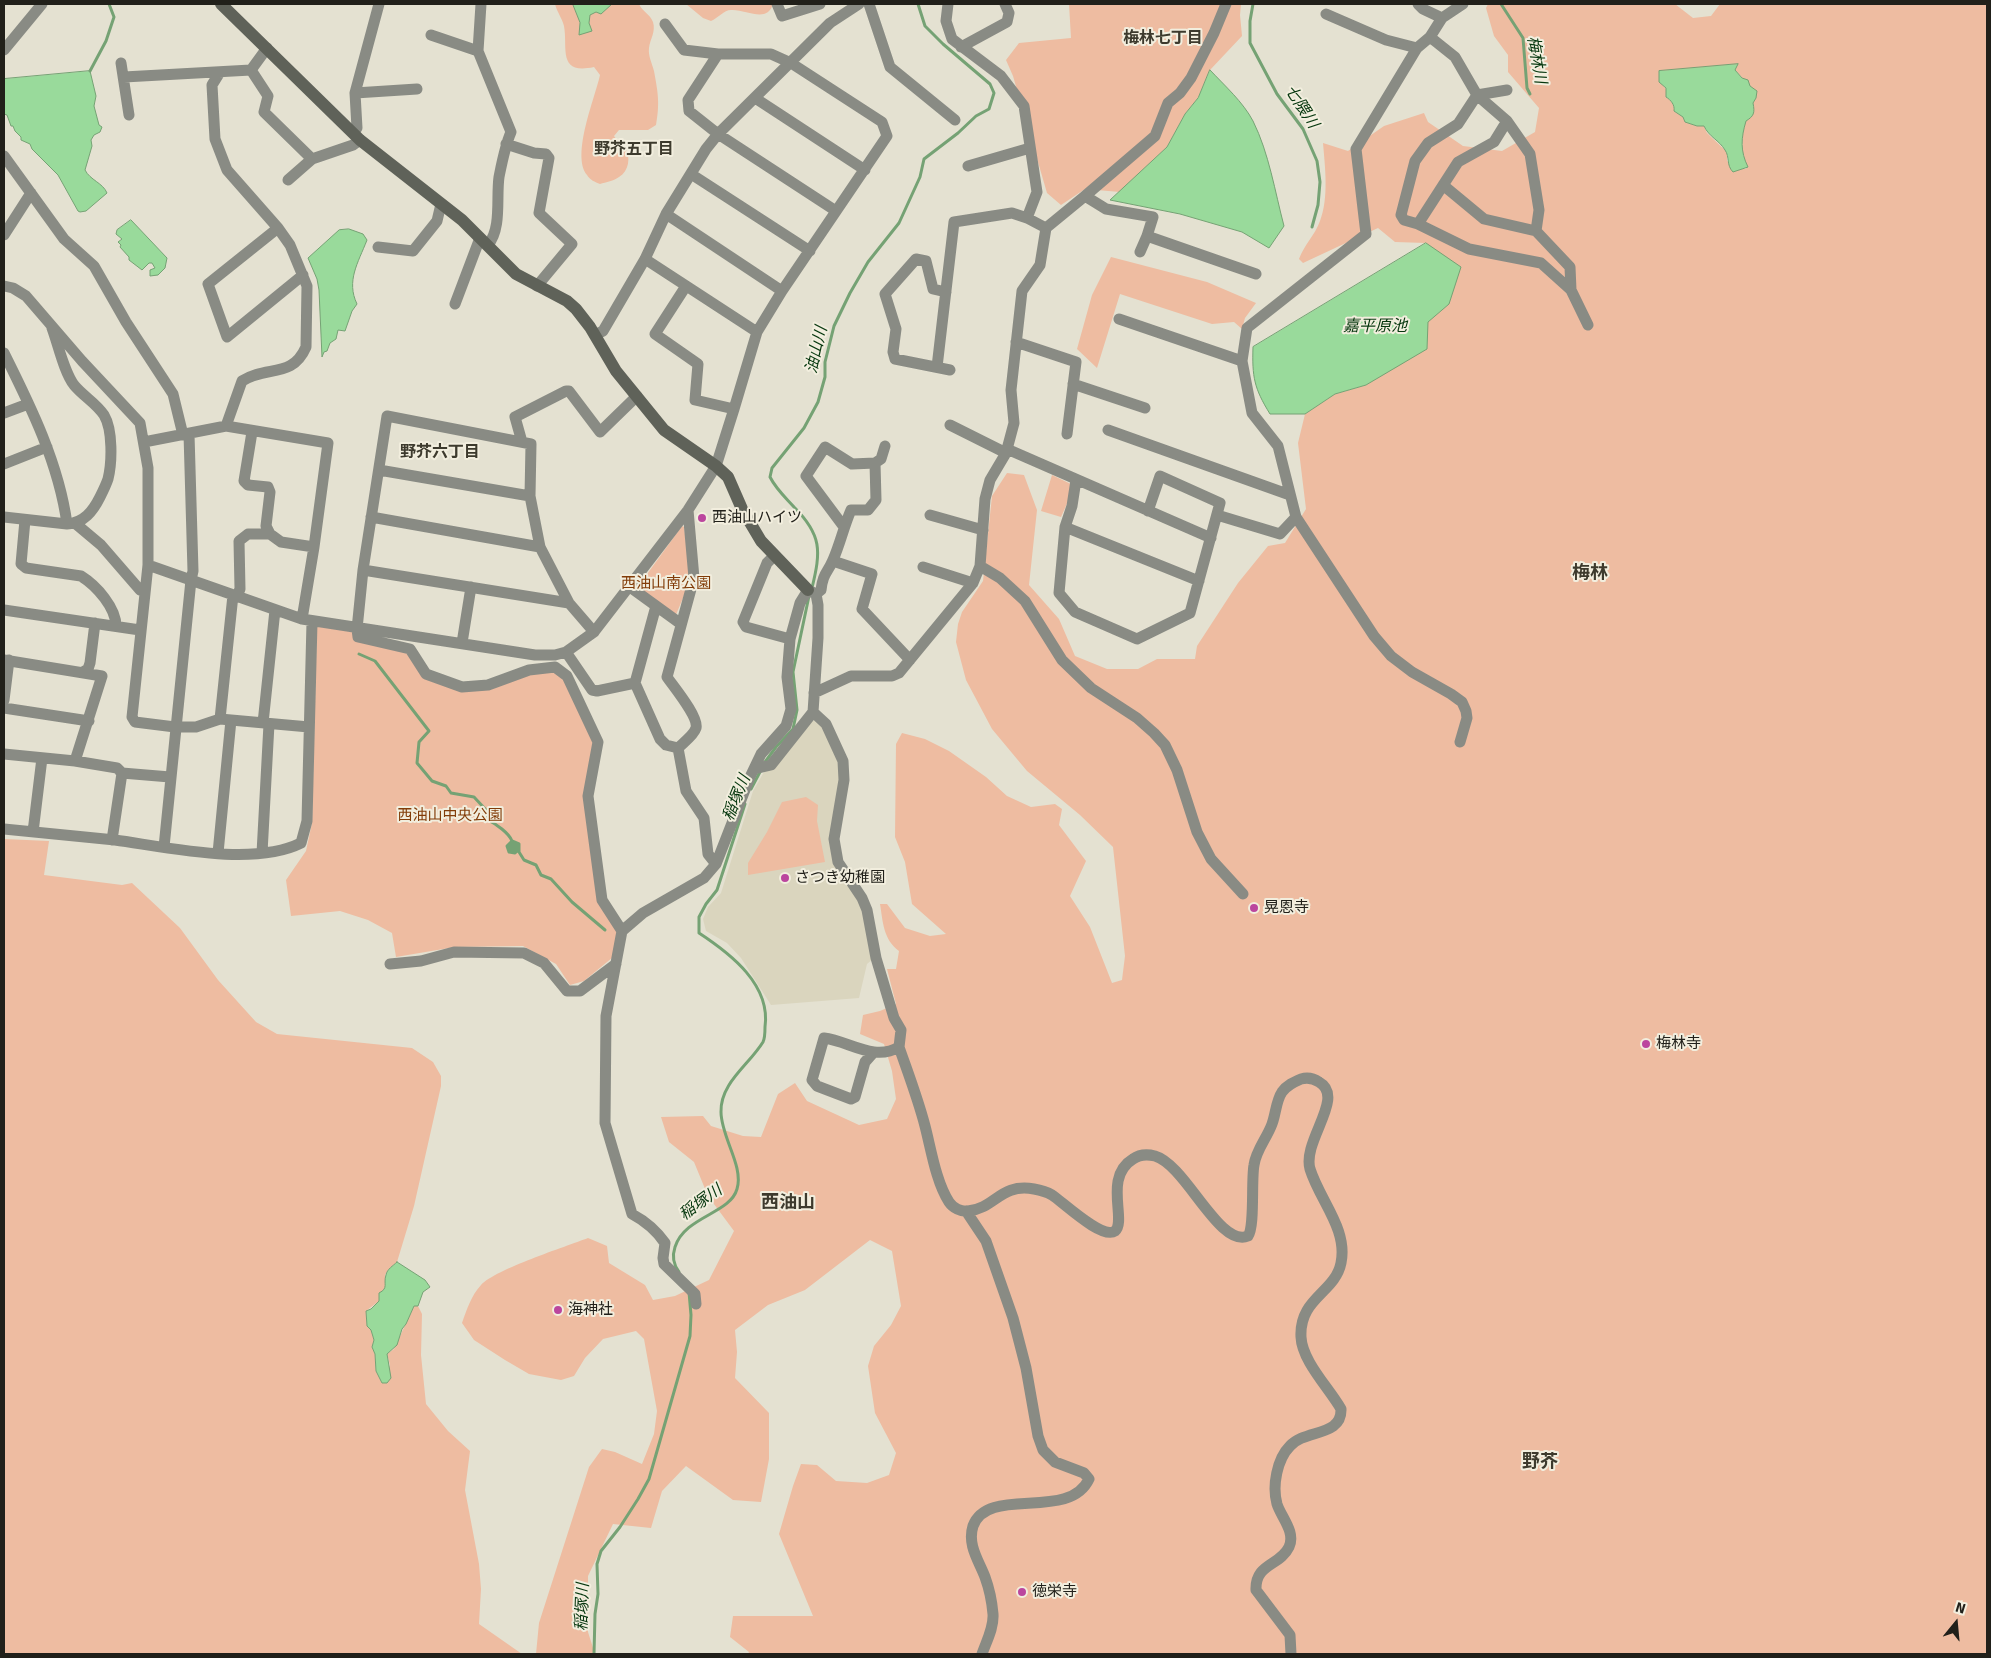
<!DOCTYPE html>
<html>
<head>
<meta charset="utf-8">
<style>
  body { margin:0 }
  #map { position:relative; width:1991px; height:1658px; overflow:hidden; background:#e4e1d1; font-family:Signika,sans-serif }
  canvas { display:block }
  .frame { position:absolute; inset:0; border:5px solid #21201a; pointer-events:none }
  .north { position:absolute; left:1931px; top:1598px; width:50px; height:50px; -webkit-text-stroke:4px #f2eede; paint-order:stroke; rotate:17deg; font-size:14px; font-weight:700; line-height:20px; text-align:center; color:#21201a }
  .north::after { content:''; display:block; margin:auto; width:18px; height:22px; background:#21201a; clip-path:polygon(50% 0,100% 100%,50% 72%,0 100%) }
</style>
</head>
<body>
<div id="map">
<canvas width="1991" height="1658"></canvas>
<div class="frame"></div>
<div class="north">N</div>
</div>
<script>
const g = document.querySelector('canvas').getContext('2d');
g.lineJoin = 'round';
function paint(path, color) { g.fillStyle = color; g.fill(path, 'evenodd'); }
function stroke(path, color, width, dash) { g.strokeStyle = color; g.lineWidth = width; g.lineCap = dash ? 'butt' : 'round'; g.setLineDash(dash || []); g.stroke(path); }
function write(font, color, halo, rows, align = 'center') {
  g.font = font + ' Signika,"Noto Sans JP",sans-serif'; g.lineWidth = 4; g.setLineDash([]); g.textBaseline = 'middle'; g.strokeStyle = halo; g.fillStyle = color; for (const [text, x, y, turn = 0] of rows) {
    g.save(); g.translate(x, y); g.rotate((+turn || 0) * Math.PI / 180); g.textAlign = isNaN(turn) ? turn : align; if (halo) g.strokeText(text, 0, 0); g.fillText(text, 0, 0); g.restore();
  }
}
paint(new Path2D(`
  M 818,720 L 840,761 L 841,781 L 830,835 L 860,901 L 873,959 L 867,964 L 859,998 L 771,1005 L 741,958 L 727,943 L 706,931 L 703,919 L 708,907 L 721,893 L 753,791 L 764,772 L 811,721 Z`), '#dad5be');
paint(new Path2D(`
  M 555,4 L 577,4 L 589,11 L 605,4 L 639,4 C 642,11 650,14 653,22 C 656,32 650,39 649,48 C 648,56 652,63 654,71 C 658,93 660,103 656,125 L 648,130 L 619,130 L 614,136 C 617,141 622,143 625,148 C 631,157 629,171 619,177 C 614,181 606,182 600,184 C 595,182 590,180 587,175 C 571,155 595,98 600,75 L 594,67 C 557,75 568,48 564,26 C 562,18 557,12 555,4 Z
  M 686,4 L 773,4 C 767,24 746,9 731,10 C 724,10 718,18 711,21 L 703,18 Z
  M 1069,4 L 1241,4 L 1240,15 L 1242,36 L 1210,70 L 1198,98 L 1185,114 L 1167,147 L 1120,192 L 1085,189 L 1061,205 L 1047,193 L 1013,76 L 1006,60 L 1019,43 L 1071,38 Z
  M 1488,4 L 1675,4 L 1693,18 L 1711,16 L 1720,4 L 1987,4 L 1987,1654 L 748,1654 L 749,1652 L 730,1637 L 733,1616 L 813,1616 L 779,1534 L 793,1486 L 801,1464 L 817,1465 L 836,1481 L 867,1483 L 889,1475 L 896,1453 L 875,1413 L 868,1366 L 874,1346 L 891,1325 L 901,1306 L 892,1251 L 870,1240 L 805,1290 L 768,1305 L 735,1330 L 737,1352 L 735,1378 L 769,1413 L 769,1459 L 761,1502 L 733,1500 L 686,1466 L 662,1491 L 651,1528 L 613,1524 L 588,1576 L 588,1632 L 595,1654 L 536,1654 L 539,1623 L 589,1467 L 602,1449 L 615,1452 L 642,1464 L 654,1434 L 657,1411 L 644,1339 L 636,1331 L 603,1339 L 585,1358 L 574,1376 L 561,1380 L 529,1374 L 505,1360 L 474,1340 L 462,1323 C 467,1309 471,1296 481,1285 C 496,1269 565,1247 588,1238 L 607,1246 L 609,1263 L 645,1285 L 653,1300 L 675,1296 L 709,1280 L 734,1231 L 708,1196 L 694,1162 L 669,1142 L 661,1117 L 703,1116 L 711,1126 L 743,1136 L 761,1137 L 778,1094 L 795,1083 L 807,1101 L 859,1125 L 887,1119 L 896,1099 L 892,1071 L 884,1044 L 860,1034 L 863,1015 L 880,1011 L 896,1004 L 887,969 L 896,969 L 899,951 C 883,939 883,922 880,904 L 887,904 L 905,928 L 930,936 L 946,934 L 912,904 L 905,862 L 895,837 L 896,744 L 902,733 L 925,739 L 949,751 L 986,777 L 1007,796 L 1031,807 L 1055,804 L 1062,809 L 1059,825 L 1086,861 L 1070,896 L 1090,927 L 1112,983 L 1122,980 L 1125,956 L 1113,847 L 1080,815 L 1027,771 L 992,729 L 966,680 L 956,642 L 958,624 L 962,612 L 983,581 L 992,496 L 1007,473 L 1024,475 L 1037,510 L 1029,585 L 1059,619 L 1075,656 L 1107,669 L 1138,669 L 1157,659 L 1195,659 L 1197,646 L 1238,583 L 1268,546 L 1285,543 L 1306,509 L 1298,443 L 1305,414 L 1335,394 L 1366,385 L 1428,321 L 1449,304 L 1426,243 L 1395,242 L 1378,228 L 1303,263 L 1299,259 C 1304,245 1315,235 1320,221 C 1329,198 1325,167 1323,143 L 1348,151 L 1384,126 L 1424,113 L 1428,122 L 1463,146 L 1502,151 L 1535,132 L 1539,108 L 1508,72 L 1508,55 L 1494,36 L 1486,8 ZM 1735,70 L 1750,86 L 1756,98 C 1742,118 1739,145 1746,169 L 1740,169 L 1727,161 L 1727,152 L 1707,133 L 1704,126 L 1697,126 L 1685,122 L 1683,117 L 1674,111 C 1675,105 1671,100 1666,97 L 1666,89 C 1660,82 1659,80 1659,71 Z
  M 1111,257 L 1207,282 L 1256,303 L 1245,318 L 1242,329 L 1234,322 L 1212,324 L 1120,294 L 1097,368 L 1077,349 L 1092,295 Z
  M 1052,475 L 1075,486 L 1061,517 L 1041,511 Z
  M 682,526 L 684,527 L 691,579 L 675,617 L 637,588 Z
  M 317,622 L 357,629 L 410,649 L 426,674 L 461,687 L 555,667 L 567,676 L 598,742 L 588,796 L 602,900 L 622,931 L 618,953 L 584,981 L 570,985 L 556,964 L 523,946 L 455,947 L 396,957 L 392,933 L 368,920 L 340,911 L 291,916 L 286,880 L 306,851 L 312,823 Z
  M 806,797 L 818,805 L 817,821 L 825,862 L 748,875 L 748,863 L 767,832 L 782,802 Z
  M 4,839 L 49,841 L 44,875 L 122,885 L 132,883 L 180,928 L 218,980 L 256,1022 L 277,1034 L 412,1048 L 433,1062 L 441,1076 L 441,1086 L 414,1206 L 397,1262 L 388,1270 L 385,1275 L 387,1286 L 379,1301 L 366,1311 L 367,1326 L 371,1330 L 374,1340 L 372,1347 L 375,1354 L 376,1371 L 382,1383 L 390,1365 L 387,1354 L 394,1349 L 414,1306 L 418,1306 L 422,1314 L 421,1355 L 426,1404 L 448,1431 L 470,1451 L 465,1490 L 479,1564 L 481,1589 L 479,1624 L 522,1654 L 4,1654 Z`), '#eebca1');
const water = new Path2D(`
  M 573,4 L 612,4 L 601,14 L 596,12 L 590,15 L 589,23 L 592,31 L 579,35 L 580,23 Z
  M 1738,64 L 1735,70 L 1742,78 L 1748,80 L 1750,86 L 1757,91 L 1756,98 L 1753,103 C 1755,113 1754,116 1746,121 C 1741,138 1740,151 1748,167 L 1733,172 C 1726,165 1730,157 1725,150 C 1719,140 1709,137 1704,126 L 1697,126 L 1685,122 L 1683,117 L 1674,111 C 1675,105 1671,100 1666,97 L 1666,88 L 1659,82 L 1659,71 Z
  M 1210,70 C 1225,86 1243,102 1253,121 C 1269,153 1275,192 1284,226 L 1269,248 L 1242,232 L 1180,214 L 1110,200 L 1167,147 L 1185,114 L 1198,98 Z
  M 90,71 L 96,96 L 94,106 L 99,125 L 102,127 L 100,132 L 94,135 L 91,140 L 92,146 L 85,170 C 90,180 103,183 107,193 L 86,211 L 80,212 L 78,211 L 58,175 L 32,149 L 30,144 L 21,140 L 21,137 L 15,131 L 13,126 L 11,126 L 7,115 L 4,114 L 4,79 Z
  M 131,220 L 167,258 L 165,268 L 158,275 L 150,276 L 150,270 L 155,268 L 152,263 L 149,263 L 142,270 L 129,260 L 129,257 L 120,247 L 121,245 L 118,242 L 122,239 L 116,234 L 117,230 Z
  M 349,229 L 363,234 L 367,240 C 358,263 346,281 357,304 L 352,311 L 345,331 L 338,330 L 336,339 L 330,343 L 327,351 L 324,352 L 322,357 L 319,290 L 317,279 L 308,258 L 339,230 Z
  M 1426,243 L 1461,267 L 1449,304 L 1428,322 L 1427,349 L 1366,385 L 1335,394 L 1305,414 L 1270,414 C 1254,388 1252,377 1253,347 Z
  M 397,1262 L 425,1280 L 430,1287 L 423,1292 L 418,1306 L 414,1306 L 406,1324 L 402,1329 L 397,1345 L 387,1354 L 391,1378 L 387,1383 L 382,1383 L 376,1371 L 375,1354 L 372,1347 L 374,1340 L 371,1330 L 367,1326 L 366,1311 L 371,1309 L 379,1301 L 379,1293 C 389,1288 383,1284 386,1275 C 387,1269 393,1266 397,1262 Z`);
paint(water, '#99da9b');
stroke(water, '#75a274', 1);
stroke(new Path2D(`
  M 1253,4 L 1250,21 L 1250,43 L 1277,94 L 1303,129 L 1317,161 L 1320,182 L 1318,205 L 1312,227
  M 1501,4 L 1523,38 L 1527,88 L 1530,94
  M 90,71 L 106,41 L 114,17 L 109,4
  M 812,588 C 821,551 822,535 794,507 C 785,497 776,489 770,477 L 772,468 L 804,428 L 818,402 L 825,377 L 825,362 L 834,326 L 850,293 L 868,262 L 899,223 L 920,177 L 924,159 L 958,133 L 976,116 L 989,109 L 994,93 L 990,84 L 943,44 L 925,26 L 918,4
  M 359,654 L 375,661 L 429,731 L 419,742 L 417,763 L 432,781 L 446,786 L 451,793 L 474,797 L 487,811 L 488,820 C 496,824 509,833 512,841 L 519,844 L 519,852 L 524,860 L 536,865 L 541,875 L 551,879 L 572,902 L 605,930
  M 765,762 L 776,747 L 793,729 L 797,710 L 793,672 L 809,596
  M 751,789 L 761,770
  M 512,841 L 507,846 L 509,852 L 515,853 L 519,849
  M 514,848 L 512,848 L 514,845 L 516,848 L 512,850 L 510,846 L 513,844 L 518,846 L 516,851 L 512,852 L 509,846 L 511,843 L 514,842
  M 679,1272 C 673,1264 672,1256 675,1247 C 685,1216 730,1214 737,1189 C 744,1166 721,1137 721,1112 C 720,1083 749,1065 763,1042 C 765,1038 765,1032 765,1027 C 771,985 731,954 699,933 L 699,917 L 706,904 L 717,890 L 745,804
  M 594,1654 L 595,1614 L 598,1594 L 597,1564 L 601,1551 L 620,1527 L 638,1499 L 649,1479 L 690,1336 L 691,1315 L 689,1292`), '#75a274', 3);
stroke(new Path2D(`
  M 481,4 L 478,51 L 511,132 C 505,146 502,162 499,177 C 496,198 502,228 488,245
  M 777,4 L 782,16 L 820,4
  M 869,4 L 890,67 L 955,120
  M 948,4 L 946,21 L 952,39 L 1001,76 L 1024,106 L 1037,192 L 1027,218
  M 1418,4 L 1423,9 L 1442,18
  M 1326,14 L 1386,40 L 1417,48
  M 431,35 L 478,51
  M 1430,37 L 1455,57 L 1477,95 L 1458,124 L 1428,143 L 1415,161 L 1401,215 L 1404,220 L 1418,224 L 1469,249 L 1541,263 L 1571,290 L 1588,325
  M 961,47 L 1007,22 L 1009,13 L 1005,4
  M 4,50 L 42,4
  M 718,54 L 688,100 L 689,111 L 718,134 L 836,211
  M 121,63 L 129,115
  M 251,70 L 268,96 L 264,112 L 312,159
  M 220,72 L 212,85 L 215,139 L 227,170 L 278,228 L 290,245 L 307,286 L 306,347 C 292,379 267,365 242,381 L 226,426
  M 124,77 L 251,70 L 267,48
  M 1507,90 L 1477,95 L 1507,121 L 1530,154 L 1539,210 L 1536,231 L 1570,267 L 1571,290
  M 355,93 L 417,89
  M 755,98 L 865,170
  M 353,132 L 357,128 L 355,93 L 379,4
  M 506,144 L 534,153 L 546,154 L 549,158 L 539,213 L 572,244 L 537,286
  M 4,156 L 64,239 L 94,266 L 126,322 L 173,394 L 183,435
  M 968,166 L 1030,148
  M 691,174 L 810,251
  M 288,180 L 312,159 L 353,145 L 360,140
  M 1443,185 L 1484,219 L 1536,231
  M 1085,196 L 1155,136 L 1168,103 L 1180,93 L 1191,78 L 1214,33 L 1226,4
  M 666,214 L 782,291
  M 1418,224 L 1458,162 L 1494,142 L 1507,121
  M 278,228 L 208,284 L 227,337 L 303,275
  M 1046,228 L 1085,196 L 1106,209 L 1153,217 L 1147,236 L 1256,274
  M 4,235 L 31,193
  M 378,247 L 413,251 L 437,221 L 441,204
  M 1140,252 L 1147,236
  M 645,259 L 757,332
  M 4,286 L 13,288 L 26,296 L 82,361 L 140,423 L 148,468 L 148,565 L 132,717 L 135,722 L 175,727 L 196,727 L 220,719 L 309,727
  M 686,286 L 655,334 L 698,364 L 695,400 L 734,409
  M 946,292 L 933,289 L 926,261 L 916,259 L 885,294 L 896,329 L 893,352 L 895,359 L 950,370
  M 455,304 L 480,238
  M 1119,319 L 1242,361
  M 595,335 L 603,331 L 645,259 L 666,214 L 706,149 L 718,134 L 830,23 L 859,4
  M 1016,342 L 1076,362 L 1067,434
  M 4,353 C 31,407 59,464 67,524 C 84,523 93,511 100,497 C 103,491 106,485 108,479 C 112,463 113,430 104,415 C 96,403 83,396 74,385 C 64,372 58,344 52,328
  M 1073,384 L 1145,408
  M 4,413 L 28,404
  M 950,425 L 1006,453
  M 1108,430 L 1290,495
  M 252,432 L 244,481 L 248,485 L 268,487 L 270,492 L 266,526 L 270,534 L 281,542 L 314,547
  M 144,442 L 226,426 L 328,443 L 314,547 L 302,619
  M 522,442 L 515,417 L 566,391 L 569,391 L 600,432 L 637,396
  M 1007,449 L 1211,538
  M 4,464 L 47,447
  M 379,470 L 530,496
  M 1076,480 L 1072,506 L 1065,527 L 1059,593 L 1075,612 L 1137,639 L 1190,613 L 1220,503 L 1160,476 L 1148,511
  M 688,510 L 694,578 L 667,677 C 673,686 699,717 696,728 C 694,735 683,743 678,748 L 686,791 L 704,818 L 708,854 L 716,864
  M 930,515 L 983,530
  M 1217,515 L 1280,534 L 1296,517 L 1278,446 L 1252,413 L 1242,361 L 1247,328 L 1366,234 L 1356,149 L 1417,48 L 1430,37 L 1442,18 L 1463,4
  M 4,517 L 67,524
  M 371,517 L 540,547
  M 1296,517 L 1374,636 L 1391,656 L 1412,672 L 1451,694 L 1462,702 L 1466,711 L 1467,718 L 1460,742
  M 25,520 L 21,564 L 26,568 L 81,576 C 97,586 116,608 116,626
  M 76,524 L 101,545 L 140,590 L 145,591
  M 844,527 L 806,476 L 825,447 L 852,464 L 875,463 L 881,459 L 885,446
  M 1065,527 L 1199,581
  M 774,556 L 767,563 L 743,622 L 746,627 L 790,639
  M 833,561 L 872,574 L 862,609 L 910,660
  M 148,565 L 302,619 L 535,655 L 555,655 L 566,652 L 594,632 L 688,510 L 716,466 L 734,409 L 757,332 L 782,291 L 887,136 L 882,122 L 791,63 L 771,54 L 718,54 L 684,50 L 665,24
  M 980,566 L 1000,578 L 1025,601 L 1062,660 L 1091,688 L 1137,718 L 1154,733 L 1165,745 L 1177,770 L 1197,832 L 1211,859 L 1243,894
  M 923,567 L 973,583
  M 363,570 L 569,603
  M 630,587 L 681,624
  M 816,594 L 821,590 C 823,573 827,574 833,560 C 840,544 844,526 851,510 L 868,510 L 876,500 L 875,463
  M 237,596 L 240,589 L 239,541 L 248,534 L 270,534
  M 656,606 L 635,683 L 660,739 L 666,745 L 678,748
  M 4,610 L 140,630
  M 594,632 L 569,603 L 540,547 L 530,496 L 531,444 L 387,416 L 363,570 L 357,629 L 358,637 L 410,649 L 426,674 L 462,687 L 488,685 L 529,670 L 555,667 L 567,676 L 598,742 L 588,796 L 602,900 L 622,931
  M 462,643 L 471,587
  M 566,652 L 592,690 L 597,691 L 635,683
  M 4,660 L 102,676 L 75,761 L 4,754
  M 83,672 L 88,669 L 90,663 L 95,623
  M 814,693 L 851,676 L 892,676 L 899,673 L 973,583 L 980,566 L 985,499 L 990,480 L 1006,453 L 1014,423 L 1011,390 L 1022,291 L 1040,265 L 1046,228 L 1027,218 L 1012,213 L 954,222 L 937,367
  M 4,700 L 9,660
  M 4,708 L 89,721
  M 813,712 L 826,724 L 843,761 L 844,780 L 834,839 L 838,862 L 862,898 L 867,910 L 876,958 L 894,1018 L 901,1030 L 899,1047 C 874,1062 849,1041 824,1038 L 812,1080 L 817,1086 L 851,1099 L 855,1097 L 865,1062 L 873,1053
  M 220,719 L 233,595
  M 263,723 L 275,610
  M 75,761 L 117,768 L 122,773 L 112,840
  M 754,769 L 771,765 L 813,712 L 818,638 L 818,605 L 816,594
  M 122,773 L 170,777
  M 4,829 C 41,833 78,836 115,840 C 166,847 253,867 301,843 L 307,821 L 312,622
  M 33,832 L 42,758
  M 164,847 L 191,580 L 193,571 L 189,434
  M 218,853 L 231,720
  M 262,853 L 269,724
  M 390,964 L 421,961 L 454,952 L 524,953 L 544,963 L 567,991 L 580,991 L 616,964
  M 899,1047 C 908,1073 918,1099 925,1126 C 931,1149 936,1182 949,1202 C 953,1208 961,1212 968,1211 C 996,1208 1000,1183 1034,1189 C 1040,1190 1047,1192 1052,1195 C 1064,1203 1102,1240 1115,1231 C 1127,1221 1103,1177 1133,1159 C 1140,1154 1147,1154 1155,1156 C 1186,1165 1219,1248 1248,1236 C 1255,1227 1251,1181 1254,1165 C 1256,1150 1267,1138 1272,1124 C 1276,1113 1276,1101 1282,1092 C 1287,1085 1294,1082 1301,1079 C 1308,1077 1313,1078 1319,1082 C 1346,1097 1302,1141 1310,1169 C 1320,1201 1348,1229 1341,1263 C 1335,1293 1299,1298 1301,1337 C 1302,1361 1329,1388 1341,1409 C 1342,1437 1305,1429 1290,1446 C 1277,1459 1272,1486 1277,1504 C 1281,1517 1296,1532 1289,1547 C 1280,1566 1255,1563 1256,1590 L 1290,1635 L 1291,1654
  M 966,1211 L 986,1241 L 1013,1318 L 1026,1368 L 1038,1436 L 1043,1450 L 1055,1462 L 1084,1473 L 1089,1479 C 1069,1522 988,1485 973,1526 C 967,1545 979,1561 985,1577 C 989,1588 992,1602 993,1614 C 994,1628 986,1642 982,1654
  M 696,1304 L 695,1294 L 664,1264 L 663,1258 L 665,1243 C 656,1230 647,1222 632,1214 L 605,1123 L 606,1016 L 622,931 L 643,913 L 704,878 L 716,864 L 750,777 L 761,754 L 786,726 L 791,709 L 787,677 L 790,639 L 800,603 L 808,590 L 816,594`), '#898b84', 11);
stroke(new Path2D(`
  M 221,4 L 360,140 L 462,220 L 516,274 L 567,301 L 576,309 L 590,327 L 616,371 L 664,430 L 716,466 L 728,477 L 742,509 L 761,541 L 808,590`), '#5f6259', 12);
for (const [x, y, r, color] of [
  [702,518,5,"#bb469e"],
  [785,878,5,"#bb469e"],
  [1254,908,5,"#bb469e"],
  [1646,1044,5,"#bb469e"],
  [558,1310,5,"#bb469e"],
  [1022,1592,5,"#bb469e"]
]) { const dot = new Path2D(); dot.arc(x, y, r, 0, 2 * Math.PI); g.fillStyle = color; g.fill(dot); stroke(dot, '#f2eede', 2); }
write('15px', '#21201a', '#f2eede', [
  ["西油山ハイツ",712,518],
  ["さつき幼稚園",795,878],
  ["晃恩寺",1264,908],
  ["梅林寺",1656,1044],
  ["海神社",568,1310],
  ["徳栄寺",1032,1592]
], 'left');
write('15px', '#823c08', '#f2eede', [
  ["西油山南公園",666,584],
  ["西油山中央公園",450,816]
]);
write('bold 16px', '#3d3a2d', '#f2eede', [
  ["梅林七丁目",1163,39],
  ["野芥五丁目",634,150],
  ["野芥六丁目",440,453]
]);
write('italic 16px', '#06370e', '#f2eede', [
  ["梅林川",1536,60,80],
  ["七隈川",1301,107,57],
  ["嘉平原池",1375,327],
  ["油山川",817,350,-77],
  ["稲塚川",737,798,-68],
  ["稲塚川",701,1203,-36],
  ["稲塚川",583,1607,-88]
]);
write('bold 18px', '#3d3a2d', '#f2eede', [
  ["梅林",1590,573],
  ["西油山",788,1203],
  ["野芥",1540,1462]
]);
</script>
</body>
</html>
